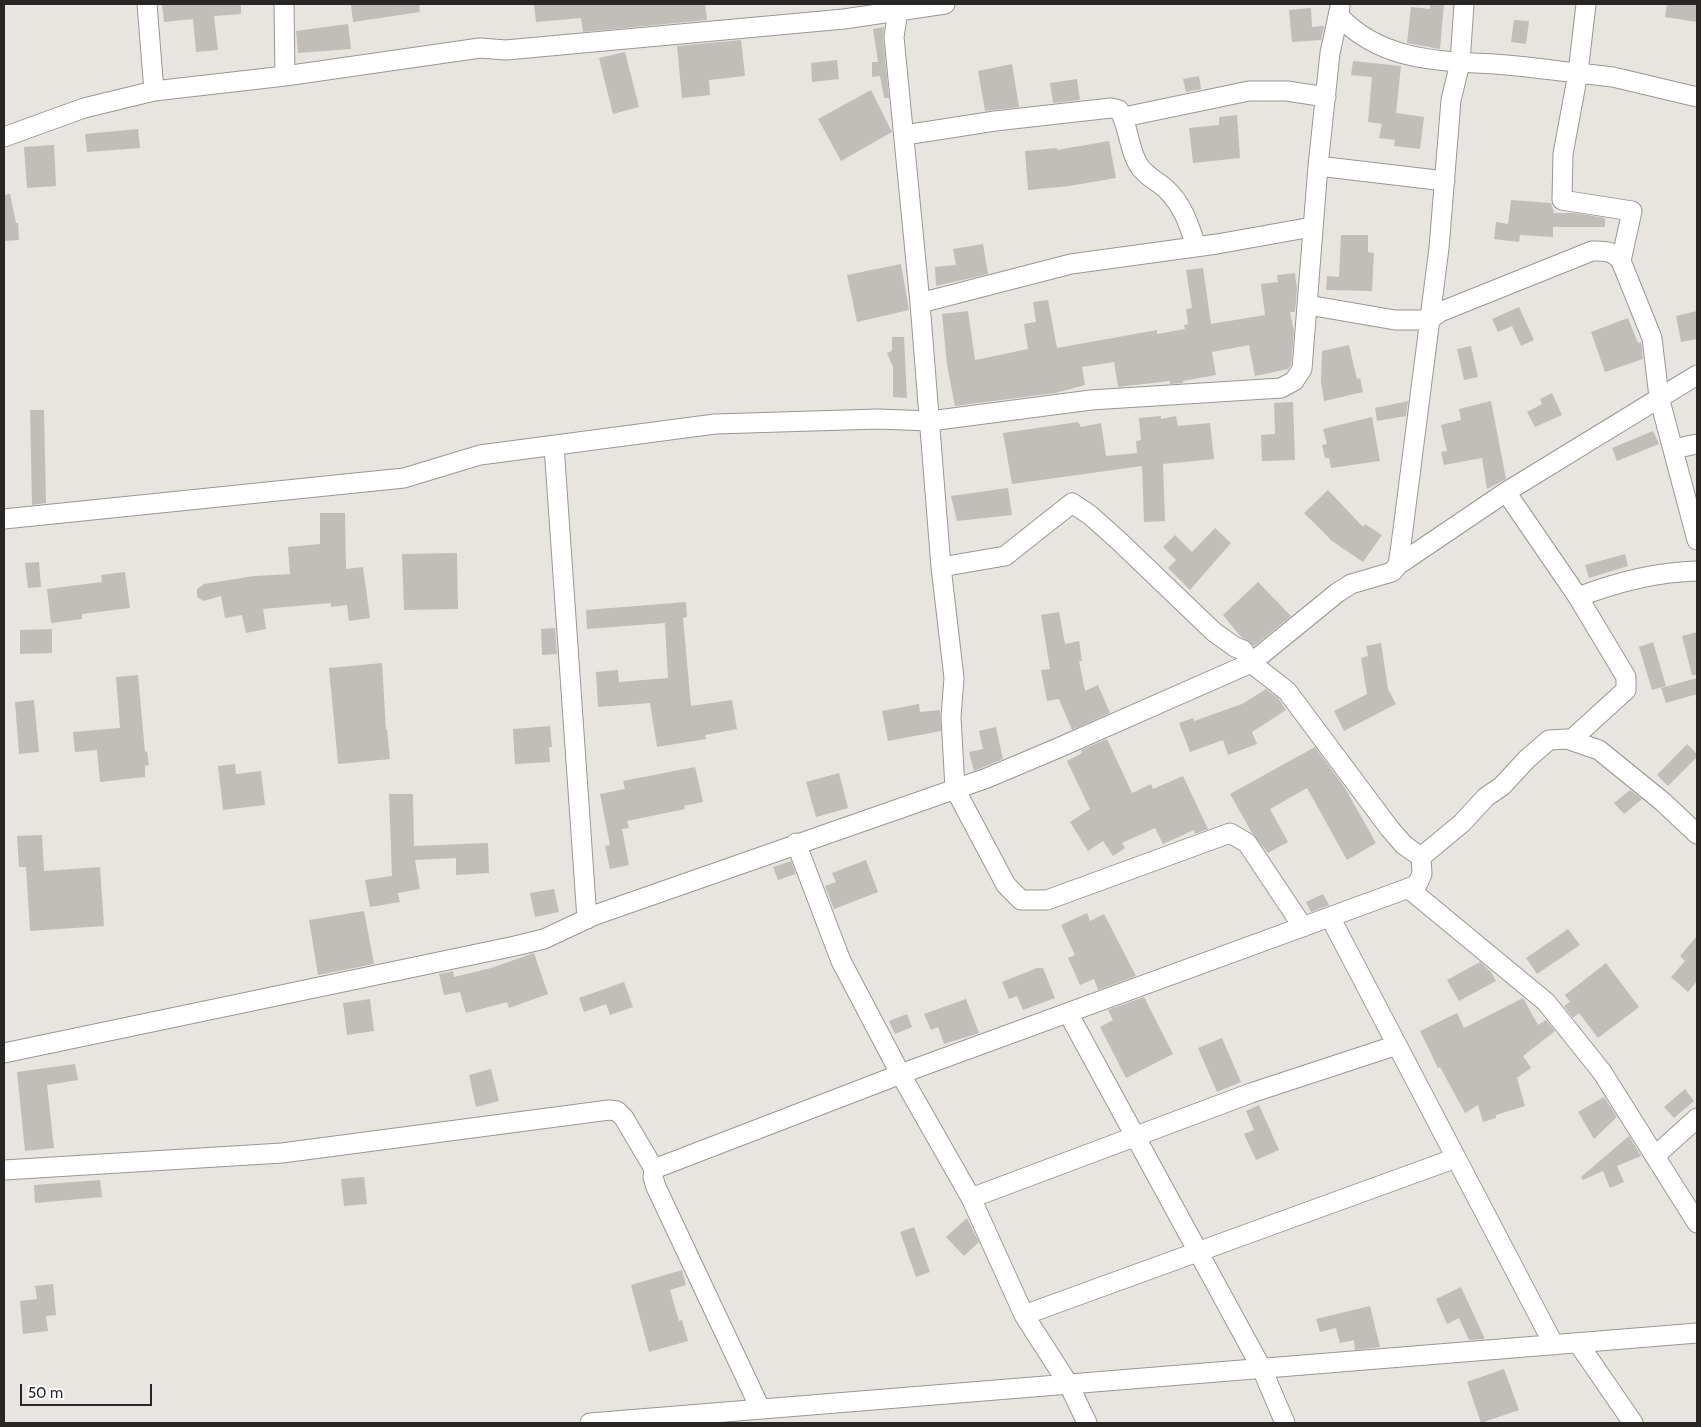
<!DOCTYPE html>
<html>
<head>
<meta charset="utf-8">
<style>
  body { margin:0 }
  #map { position:relative; width:1701px; height:1427px; overflow:hidden; background:#e8e5e0; font-family:Cabin,sans-serif }
  canvas { display:block }
  .frame { position:absolute; inset:0; border:5px solid #282725; pointer-events:none }
  .scale { position:absolute; left:20px; top:1384px; width:132px; height:22px; box-sizing:border-box; border:2px solid #282725; border-top:0; padding-left:6px; font-size:15px; line-height:18px; white-space:nowrap; color:#282725; -webkit-text-stroke:4px #fff; paint-order:stroke }
</style>
</head>
<body>
<div id="map">
<canvas width="1701" height="1427"></canvas>
<div class="frame"></div>
<div class="scale">50 m</div>
</div>
<script>
const g = document.querySelector('canvas').getContext('2d');
g.lineJoin = 'round';
function paint(path, color) { g.fillStyle = color; g.fill(path, 'evenodd'); }
function stroke(path, color, width, dash) { g.strokeStyle = color; g.lineWidth = width; g.lineCap = dash ? 'butt' : 'round'; g.setLineDash(dash || []); g.stroke(path); }
paint(new Path2D(`
  M 162,4 L 241,4 L 241,14 L 214,16 L 218,50 L 196,52 L 193,19 L 164,22 Z
  M 351,4 L 419,4 L 420,12 L 353,22 Z
  M 534,4 L 705,4 L 707,20 L 583,32 L 581,18 L 536,22 Z
  M 1430,4 L 1444,4 L 1440,49 L 1407,43 L 1411,7 L 1430,9 Z
  M 1667,4 L 1697,4 L 1697,22 L 1665,17 Z
  M 1311,8 L 1312,27 L 1324,26 L 1321,40 L 1292,42 L 1289,10 Z
  M 1514,20 L 1529,21 L 1526,44 L 1511,42 Z
  M 348,24 L 351,49 L 298,53 L 296,31 Z
  M 884,27 L 883,38 L 889,98 L 884,98 L 880,76 L 872,77 L 872,62 L 878,62 L 873,29 Z
  M 741,40 L 745,76 L 709,80 L 710,95 L 682,98 L 677,46 Z
  M 625,52 L 639,107 L 613,114 L 599,58 Z
  M 837,60 L 839,79 L 812,82 L 811,63 Z
  M 1353,61 L 1401,66 L 1396,113 L 1424,117 L 1420,149 L 1394,146 L 1395,140 L 1379,138 L 1382,124 L 1368,122 L 1372,77 L 1351,75 Z
  M 1012,64 L 1019,107 L 985,111 L 978,71 Z
  M 1199,76 L 1201,89 L 1186,92 L 1183,79 Z
  M 1077,79 L 1080,100 L 1053,103 L 1050,83 Z
  M 871,90 L 892,132 L 841,161 L 818,119 Z
  M 1237,115 L 1240,158 L 1193,163 L 1189,128 L 1219,125 L 1219,117 Z
  M 138,129 L 140,148 L 87,152 L 85,134 Z
  M 1109,141 L 1116,178 L 1069,186 L 1028,190 L 1025,151 L 1057,148 L 1057,150 Z
  M 54,145 L 56,186 L 27,188 L 24,147 Z
  M 10,194 L 16,223 L 18,223 L 19,240 L 4,241 L 4,195 Z
  M 1511,200 L 1551,203 L 1554,213 L 1575,213 L 1605,218 L 1605,227 L 1553,227 L 1553,237 L 1520,235 L 1519,242 L 1494,239 L 1496,222 L 1508,224 Z
  M 1341,235 L 1368,235 L 1368,252 L 1374,253 L 1372,291 L 1326,290 L 1327,276 L 1339,277 Z
  M 983,244 L 988,274 L 936,286 L 935,267 L 956,265 L 953,249 Z
  M 901,264 L 909,310 L 857,322 L 847,275 Z
  M 1203,268 L 1211,324 L 1265,315 L 1261,284 L 1278,282 L 1277,275 L 1295,273 L 1297,289 L 1295,312 L 1290,312 L 1294,331 L 1291,365 L 1288,369 L 1255,376 L 1249,345 L 1212,352 L 1216,375 L 1183,381 L 1183,383 L 1170,384 L 1170,381 L 1118,387 L 1114,362 L 1082,367 L 1085,385 L 1055,393 L 955,406 L 947,365 L 942,314 L 968,311 L 975,360 L 1028,349 L 1024,324 L 1036,322 L 1033,302 L 1048,300 L 1057,348 L 1157,330 L 1157,334 L 1185,329 L 1184,325 L 1188,324 L 1186,309 L 1192,308 L 1186,270 Z
  M 1519,307 L 1534,340 L 1521,346 L 1512,326 L 1498,332 L 1492,319 Z
  M 1697,311 L 1697,339 L 1681,342 L 1676,316 Z
  M 1628,318 L 1638,343 L 1641,342 L 1643,359 L 1605,372 L 1591,332 Z
  M 892,337 L 904,337 L 907,398 L 893,397 L 893,367 L 887,353 L 892,351 Z
  M 1349,345 L 1357,379 L 1360,378 L 1363,392 L 1324,401 L 1321,383 L 1322,351 Z
  M 1471,346 L 1478,377 L 1464,380 L 1457,349 Z
  M 1552,393 L 1562,415 L 1535,427 L 1527,412 L 1542,404 L 1540,399 Z
  M 1408,401 L 1406,416 L 1377,421 L 1375,408 Z
  M 1491,401 L 1506,479 L 1487,489 L 1482,458 L 1444,465 L 1441,452 L 1447,451 L 1441,425 L 1461,420 L 1459,409 Z
  M 1293,402 L 1295,460 L 1262,461 L 1261,435 L 1275,434 L 1274,403 Z
  M 30,410 L 44,410 L 46,503 L 32,505 Z
  M 1161,416 L 1161,419 L 1176,416 L 1178,426 L 1210,423 L 1214,459 L 1163,464 L 1165,521 L 1144,522 L 1142,466 L 1012,484 L 1003,433 L 1078,422 L 1081,427 L 1101,423 L 1106,456 L 1137,453 L 1136,441 L 1141,440 L 1139,418 Z
  M 1372,417 L 1380,461 L 1331,468 L 1329,458 L 1325,458 L 1322,445 L 1327,444 L 1323,429 Z
  M 1653,431 L 1659,444 L 1617,461 L 1612,448 Z
  M 1008,488 L 1012,515 L 957,521 L 951,496 Z
  M 1328,490 L 1363,527 L 1365,524 L 1382,535 L 1363,562 L 1332,541 L 1304,513 Z
  M 320,513 L 345,513 L 346,569 L 363,567 L 370,618 L 349,621 L 347,605 L 331,607 L 331,603 L 263,609 L 266,629 L 246,633 L 242,615 L 225,618 L 221,596 L 204,601 L 197,597 L 197,589 L 204,584 L 254,576 L 290,574 L 288,547 L 320,544 Z
  M 1215,528 L 1231,543 L 1190,590 L 1168,568 L 1176,560 L 1163,547 L 1175,535 L 1192,552 Z
  M 457,553 L 458,609 L 404,610 L 402,554 Z
  M 1625,554 L 1628,566 L 1589,578 L 1585,565 Z
  M 39,562 L 41,587 L 28,588 L 25,563 Z
  M 125,572 L 130,608 L 82,614 L 82,619 L 51,623 L 47,589 L 102,582 L 101,575 Z
  M 1258,582 L 1291,616 L 1254,646 L 1241,637 L 1223,615 Z
  M 686,602 L 687,617 L 683,618 L 691,706 L 732,700 L 737,729 L 705,735 L 706,739 L 657,747 L 650,703 L 598,707 L 596,672 L 618,670 L 619,682 L 668,678 L 665,623 L 587,629 L 586,610 Z
  M 1059,612 L 1065,644 L 1079,641 L 1082,661 L 1079,661 L 1085,691 L 1098,685 L 1110,713 L 1072,730 L 1059,699 L 1047,701 L 1041,670 L 1050,669 L 1041,615 Z
  M 555,628 L 557,654 L 542,655 L 541,629 Z
  M 52,629 L 52,653 L 20,654 L 20,630 Z
  M 1697,632 L 1697,675 L 1692,675 L 1682,636 Z
  M 1653,642 L 1666,686 L 1652,690 L 1639,647 Z
  M 1381,643 L 1388,689 L 1396,704 L 1344,731 L 1334,711 L 1367,694 L 1361,658 L 1368,656 L 1366,646 Z
  M 382,663 L 386,730 L 387,729 L 390,759 L 338,764 L 329,668 Z
  M 138,675 L 145,752 L 147,751 L 149,765 L 145,766 L 145,777 L 100,782 L 97,750 L 75,752 L 73,732 L 120,728 L 116,677 Z
  M 1697,678 L 1697,694 L 1666,703 L 1661,688 Z
  M 1266,689 L 1278,698 L 1286,710 L 1252,732 L 1257,744 L 1228,755 L 1223,740 L 1190,752 L 1179,723 L 1193,718 L 1194,721 L 1242,704 Z
  M 34,700 L 39,752 L 19,754 L 15,702 Z
  M 919,704 L 920,712 L 940,710 L 941,731 L 888,741 L 882,711 Z
  M 550,726 L 552,747 L 549,747 L 550,762 L 515,764 L 513,729 Z
  M 996,727 L 1003,759 L 974,771 L 969,752 L 983,749 L 979,731 Z
  M 1107,739 L 1132,793 L 1151,784 L 1153,789 L 1183,776 L 1208,829 L 1195,834 L 1194,830 L 1163,844 L 1155,828 L 1122,843 L 1125,848 L 1113,856 L 1103,841 L 1088,851 L 1070,822 L 1090,809 L 1067,761 L 1082,753 L 1081,750 Z
  M 1687,744 L 1697,754 L 1697,757 L 1668,786 L 1657,775 Z
  M 1315,747 L 1345,788 L 1376,843 L 1347,860 L 1307,788 L 1270,809 L 1288,842 L 1268,853 L 1252,833 L 1230,794 Z
  M 235,764 L 236,774 L 261,771 L 265,805 L 223,810 L 218,766 Z
  M 695,767 L 703,802 L 684,806 L 685,809 L 627,821 L 629,828 L 622,829 L 629,865 L 610,869 L 605,846 L 610,845 L 600,794 L 625,789 L 623,781 Z
  M 839,773 L 848,808 L 816,817 L 806,782 Z
  M 1630,790 L 1642,799 L 1624,814 L 1614,803 Z
  M 389,794 L 413,794 L 414,846 L 488,843 L 489,873 L 456,875 L 456,858 L 415,860 L 420,889 L 398,893 L 400,902 L 370,907 L 365,880 L 392,876 Z
  M 42,835 L 44,871 L 100,867 L 104,926 L 30,931 L 26,867 L 19,867 L 17,836 Z
  M 866,860 L 878,892 L 834,909 L 825,886 L 836,882 L 832,873 Z
  M 791,861 L 796,874 L 778,880 L 773,867 Z
  M 554,889 L 559,912 L 535,917 L 530,893 Z
  M 1323,894 L 1329,905 L 1311,912 L 1306,902 Z
  M 364,911 L 374,964 L 318,975 L 309,920 Z
  M 1087,913 L 1090,921 L 1104,914 L 1136,976 L 1098,990 L 1094,979 L 1080,985 L 1068,958 L 1075,955 L 1061,925 Z
  M 1568,929 L 1580,945 L 1537,974 L 1526,958 Z
  M 1697,936 L 1697,981 L 1688,992 L 1671,977 L 1685,961 L 1680,956 Z
  M 534,953 L 548,994 L 509,1008 L 507,1002 L 466,1013 L 460,992 L 444,995 L 439,974 L 453,971 L 454,977 L 491,968 Z
  M 1480,962 L 1491,972 L 1496,981 L 1459,1001 L 1447,980 Z
  M 1606,963 L 1639,1007 L 1598,1038 L 1579,1013 L 1573,1018 L 1564,1006 L 1570,1002 L 1565,995 Z
  M 1037,968 L 1043,968 L 1055,998 L 1023,1010 L 1017,996 L 1009,999 L 1002,982 Z
  M 624,982 L 633,1007 L 610,1015 L 606,1004 L 584,1012 L 579,998 Z
  M 1144,997 L 1173,1054 L 1126,1078 L 1100,1027 L 1113,1020 L 1108,1010 Z
  M 1523,998 L 1538,1025 L 1546,1020 L 1555,1031 L 1523,1056 L 1531,1068 L 1517,1078 L 1525,1106 L 1496,1115 L 1496,1118 L 1483,1122 L 1478,1105 L 1465,1113 L 1440,1067 L 1438,1068 L 1420,1031 L 1457,1013 L 1464,1028 Z
  M 370,999 L 374,1031 L 347,1035 L 343,1003 Z
  M 966,999 L 979,1033 L 944,1044 L 938,1027 L 931,1030 L 924,1014 Z
  M 907,1014 L 912,1027 L 895,1034 L 889,1021 Z
  M 1222,1038 L 1241,1082 L 1217,1092 L 1198,1048 Z
  M 75,1064 L 78,1080 L 47,1085 L 54,1148 L 25,1151 L 17,1072 Z
  M 491,1069 L 499,1101 L 476,1107 L 469,1075 Z
  M 1685,1089 L 1694,1101 L 1674,1118 L 1664,1107 Z
  M 1604,1097 L 1617,1117 L 1594,1139 L 1578,1112 Z
  M 1259,1105 L 1279,1150 L 1256,1160 L 1244,1134 L 1254,1130 L 1246,1111 Z
  M 1629,1136 L 1641,1156 L 1617,1166 L 1624,1182 L 1610,1188 L 1603,1171 L 1583,1180 L 1581,1177 Z
  M 364,1177 L 367,1204 L 344,1206 L 341,1179 Z
  M 100,1180 L 102,1197 L 35,1203 L 34,1185 Z
  M 967,1218 L 979,1242 L 964,1256 L 946,1237 Z
  M 914,1227 L 930,1272 L 916,1277 L 900,1232 Z
  M 682,1270 L 686,1285 L 670,1290 L 679,1321 L 682,1320 L 688,1341 L 649,1352 L 631,1285 Z
  M 53,1284 L 56,1315 L 46,1316 L 48,1331 L 23,1334 L 20,1301 L 37,1299 L 35,1286 Z
  M 1461,1287 L 1485,1339 L 1484,1339 L 1469,1340 L 1459,1318 L 1447,1324 L 1436,1299 Z
  M 1370,1306 L 1380,1347 L 1355,1350 L 1354,1340 L 1340,1343 L 1336,1328 L 1320,1332 L 1316,1319 Z
  M 1504,1369 L 1519,1410 L 1481,1423 L 1467,1382 Z`), '#c1bdb8');
const minor = new Path2D(`
  M 147,4 L 154,91
  M 284,4 L 285,76
  M 899,4 L 894,37 L 920,303 L 1071,264 L 1217,244 L 1312,227
  M 1339,16 C 1381,61 1438,61 1495,64 C 1523,66 1551,70 1578,73 L 1586,4
  M 1124,117 L 1249,91 L 1287,91 L 1326,97
  M 905,135 L 995,121 L 1111,108 L 1119,110 C 1129,126 1128,147 1138,164 C 1144,175 1157,181 1166,189 C 1183,205 1189,225 1196,246
  M 4,137 L 84,108 L 154,91 L 285,76 L 480,48 L 506,50 L 844,19 L 945,4
  M 1318,166 L 1330,53 L 1340,7
  M 1621,261 L 1632,211 L 1562,200 L 1563,154 L 1578,73 L 1613,77 L 1697,97
  M 920,303 L 941,567 L 954,678 L 951,717 L 955,789 L 1006,885 L 1021,900 L 1047,900 L 1230,833 L 1247,843 L 1303,927
  M 1308,305 L 1395,320 L 1429,320 L 1440,312 L 1592,251 C 1605,251 1612,250 1621,261 L 1652,338 L 1659,397 L 1697,540
  M 554,446 L 587,919
  M 1673,449 L 1697,444
  M 1506,492 L 1578,597 L 1626,677 L 1626,690 L 1571,740
  M 4,519 L 404,478 L 480,455 L 715,424 L 878,419 L 930,421 L 1091,400 L 1281,388 L 1294,381 L 1302,369 L 1318,166 L 1445,181
  M 1398,565 L 1506,492 L 1697,375
  M 941,567 L 1005,556 L 1072,503 L 1090,515 L 1119,541 L 1214,632 L 1235,647 L 1243,650 L 1251,663 L 1287,691 L 1390,829 L 1404,845 L 1421,857
  M 1578,597 C 1617,582 1655,572 1697,571
  M 796,843 L 841,961 L 901,1075 L 971,1198 L 1024,1315 L 1069,1385 L 1087,1423
  M 1408,888 L 1546,1002 L 1602,1072 L 1697,1223
  M 1330,917 L 1554,1345
  M 1068,1013 L 1262,1369 L 1285,1423
  M 4,1053 L 515,946 L 544,939 L 595,915 L 987,778 L 1058,748 L 1251,663 L 1337,593 L 1351,584 L 1392,572 L 1398,565 L 1401,545 L 1439,248 L 1451,100 L 1460,63 L 1464,4
  M 1655,1156 L 1697,1118
  M 4,1170 L 282,1153 L 609,1110 L 617,1111 L 624,1118 L 654,1169
  M 971,1198 L 1251,1093 L 1397,1045
  M 1024,1315 L 1456,1158
  M 1578,1343 L 1633,1423
  M 760,1408 L 656,1187 L 653,1177 L 654,1169 L 914,1069 L 1417,885 L 1422,874 L 1421,857 L 1462,823 L 1486,797 L 1502,786 L 1527,759 L 1549,740 L 1567,739 L 1599,750 L 1663,802 L 1697,834
  M 590,1423 L 1697,1333`);
stroke(minor, '#999791', 21);
stroke(minor, '#fff', 19);
</script>
</body>
</html>
